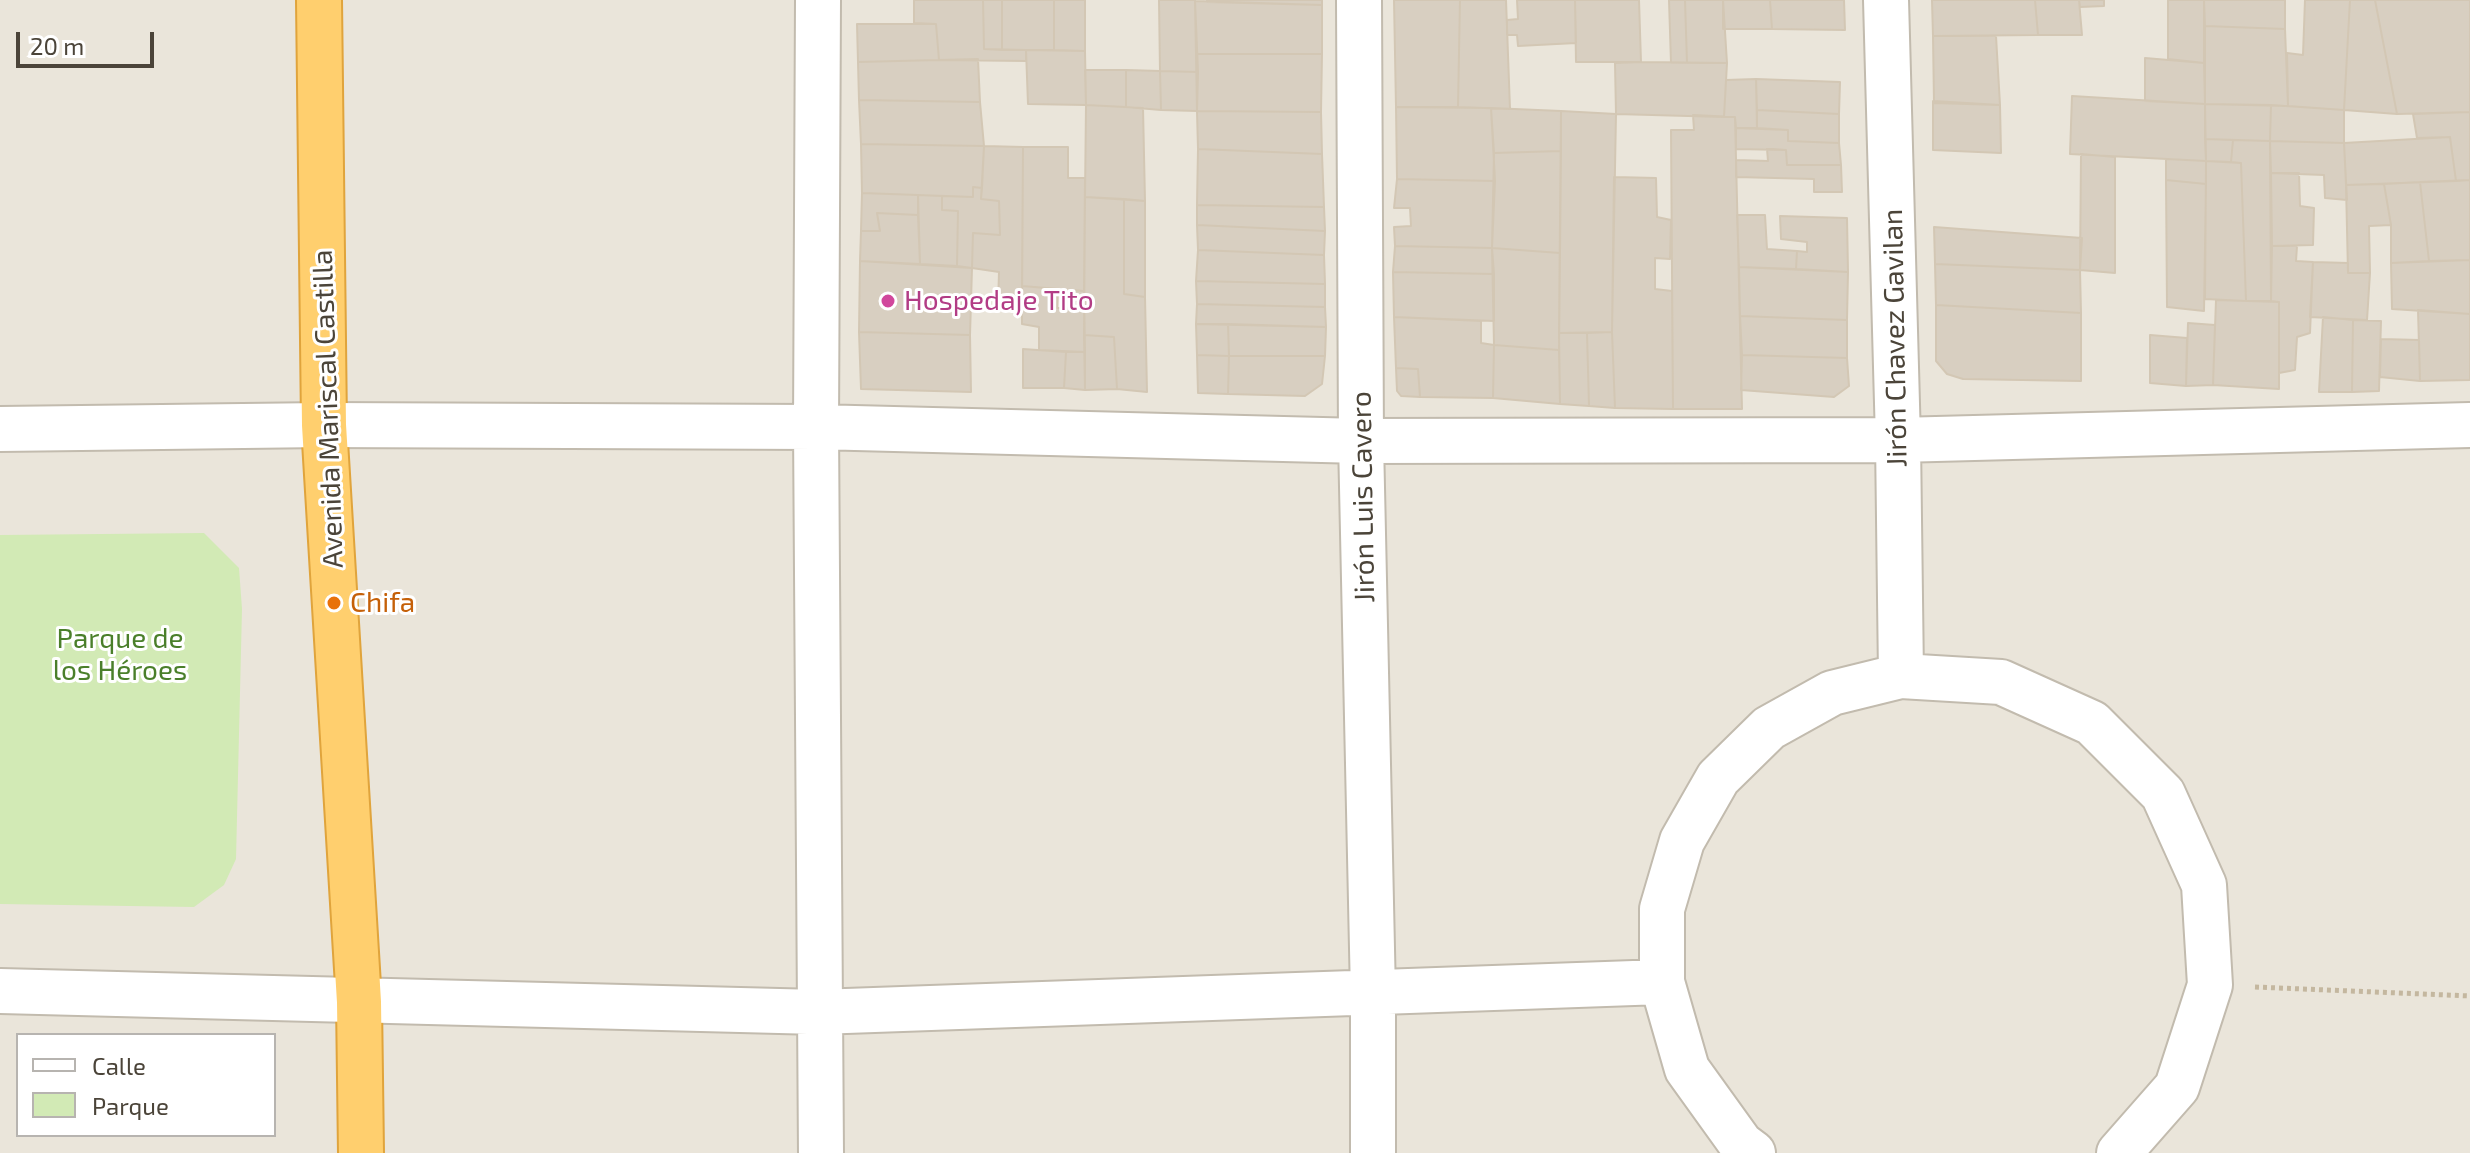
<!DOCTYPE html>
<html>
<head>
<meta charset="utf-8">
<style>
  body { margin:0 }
  #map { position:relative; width:2470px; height:1153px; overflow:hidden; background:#f6f3ec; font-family:"Exo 2",sans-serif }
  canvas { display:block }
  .legend { position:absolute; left:16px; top:1033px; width:260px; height:104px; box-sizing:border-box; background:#fff; border:2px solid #b7b4b0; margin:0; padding:10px 14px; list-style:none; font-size:24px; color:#4b4439 }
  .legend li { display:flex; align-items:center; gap:16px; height:40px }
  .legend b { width:40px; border:2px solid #b7b4b0 }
  .scale { position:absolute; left:16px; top:32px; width:138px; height:36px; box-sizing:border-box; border:4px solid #4b4439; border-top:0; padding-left:10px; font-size:24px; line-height:28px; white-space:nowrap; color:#4b4439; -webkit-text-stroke:6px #fff; paint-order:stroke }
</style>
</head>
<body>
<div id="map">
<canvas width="2470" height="1153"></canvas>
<ul class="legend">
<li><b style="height:10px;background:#fff"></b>Calle</li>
<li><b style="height:22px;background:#d2eab5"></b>Parque</li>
</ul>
<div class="scale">20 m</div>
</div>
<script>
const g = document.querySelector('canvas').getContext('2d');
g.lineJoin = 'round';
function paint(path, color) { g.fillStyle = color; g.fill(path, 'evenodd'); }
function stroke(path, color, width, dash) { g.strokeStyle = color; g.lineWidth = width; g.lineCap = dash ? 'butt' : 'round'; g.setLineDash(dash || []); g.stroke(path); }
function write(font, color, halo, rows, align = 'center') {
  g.font = font + ' "Exo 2",sans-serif'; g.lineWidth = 6; g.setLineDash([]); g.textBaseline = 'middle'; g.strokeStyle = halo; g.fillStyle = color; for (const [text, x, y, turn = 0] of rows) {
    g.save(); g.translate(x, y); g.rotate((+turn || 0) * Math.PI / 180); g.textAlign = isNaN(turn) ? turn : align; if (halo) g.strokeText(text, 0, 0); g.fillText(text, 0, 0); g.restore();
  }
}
paint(new Path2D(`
  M 0,0 L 2470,0 L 2470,1153 L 0,1153 ZM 18,1035 L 274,1035 L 274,1135 L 18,1135 Z`), '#eae5da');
paint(new Path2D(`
  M 204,533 L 239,568 L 242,609 L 236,859 L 224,885 L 194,907 L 0,904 L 0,535 Z`), '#d2eab5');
const building = new Path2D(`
  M 914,0 L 983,0 L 984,49 L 1026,50 L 1026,61 L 939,60 L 936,24 L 914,23 Z
  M 983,0 L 1002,0 L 1002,50 L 984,49 Z
  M 1002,0 L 1054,0 L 1054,50 L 1002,50 Z
  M 1054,0 L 1085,0 L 1085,51 L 1054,50 Z
  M 1159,0 L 1195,0 L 1198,72 L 1160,71 Z
  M 1207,0 L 1322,0 L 1322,5 L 1207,2 Z
  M 1394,0 L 1460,0 L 1458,107 L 1396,107 Z
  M 1460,0 L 1506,0 L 1510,109 L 1458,107 Z
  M 1517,0 L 1575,0 L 1576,43 L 1518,46 L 1517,35 L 1507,35 L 1507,20 L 1518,19 Z
  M 1575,0 L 1639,0 L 1641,62 L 1576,62 Z
  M 1669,0 L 1685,0 L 1687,63 L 1671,63 Z
  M 1685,0 L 1723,0 L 1727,63 L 1687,63 Z
  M 1723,0 L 1770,0 L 1772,29 L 1723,29 Z
  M 1770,0 L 1844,0 L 1845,30 L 1772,29 Z
  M 1932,0 L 2035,0 L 2038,35 L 1933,36 Z
  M 2035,0 L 2079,0 L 2082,35 L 2038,35 Z
  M 2079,0 L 2104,0 L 2104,6 L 2080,7 Z
  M 2168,0 L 2204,0 L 2204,63 L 2168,59 Z
  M 2204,0 L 2285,0 L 2285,29 L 2205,26 Z
  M 2305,0 L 2350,0 L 2344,110 L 2288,106 L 2287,53 L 2303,55 Z
  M 2350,0 L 2375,0 L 2397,114 L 2344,110 Z
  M 2375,0 L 2470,0 L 2470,112 L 2397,114 Z
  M 1195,1 L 1322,5 L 1322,54 L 1196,54 Z
  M 857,24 L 936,24 L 939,60 L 858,62 Z
  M 2205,26 L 2285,29 L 2288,106 L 2205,104 Z
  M 1933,36 L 1996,36 L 2000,105 L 1934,103 Z
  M 1026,50 L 1085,51 L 1086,105 L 1028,104 Z
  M 1196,54 L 1322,54 L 1321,112 L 1197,111 Z
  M 2145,58 L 2204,63 L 2205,104 L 2145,101 Z
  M 978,59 L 980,102 L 859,100 L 858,62 Z
  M 1641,62 L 1727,63 L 1724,117 L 1616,114 L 1615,63 Z
  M 1085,70 L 1126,70 L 1126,107 L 1086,105 Z
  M 1126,70 L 1160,71 L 1161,110 L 1126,107 Z
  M 1160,71 L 1198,72 L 1197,111 L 1161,110 Z
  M 1756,79 L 1840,82 L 1839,114 L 1757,110 Z
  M 1756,79 L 1757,128 L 1736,128 L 1735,117 L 1724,117 L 1726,80 Z
  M 2072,96 L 2205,104 L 2206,161 L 2070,154 Z
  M 859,100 L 980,102 L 984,146 L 861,144 Z
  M 1933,101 L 2000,105 L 2001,153 L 1933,150 Z
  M 2205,104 L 2271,105 L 2270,141 L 2205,139 Z
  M 1086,105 L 1143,108 L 1145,201 L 1085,197 Z
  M 2271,105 L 2344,110 L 2344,143 L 2270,141 Z
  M 1396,107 L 1491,108 L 1495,181 L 1397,179 Z
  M 1491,108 L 1561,111 L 1561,151 L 1494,153 Z
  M 1757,110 L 1839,114 L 1839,143 L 1788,141 L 1788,130 L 1757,128 Z
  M 1197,111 L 1321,112 L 1322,154 L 1198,149 Z
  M 1561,111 L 1616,114 L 1612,332 L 1559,333 Z
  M 2470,112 L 2470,180 L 2456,181 L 2450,137 L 2417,138 L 2413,114 Z
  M 1693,115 L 1735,117 L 1742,409 L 1673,409 L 1671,130 L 1694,130 Z
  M 1736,128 L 1788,130 L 1788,141 L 1839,143 L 1841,165 L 1787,165 L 1786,150 L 1736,149 Z
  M 2450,137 L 2456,181 L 2346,185 L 2344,143 Z
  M 2205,139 L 2233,140 L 2231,162 L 2206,161 Z
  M 2233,140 L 2270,141 L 2271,301 L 2246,301 L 2241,163 L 2231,162 Z
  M 2270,141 L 2344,143 L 2347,200 L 2325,198 L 2324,175 L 2271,173 Z
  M 861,144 L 984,146 L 982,188 L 973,187 L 973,197 L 862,193 Z
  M 984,146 L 1023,147 L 1022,307 L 998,306 L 999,272 L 972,268 L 973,233 L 1000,235 L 999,201 L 981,199 Z
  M 1023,147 L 1068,147 L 1068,178 L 1085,178 L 1084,291 L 1022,286 Z
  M 1198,149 L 1322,154 L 1324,207 L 1197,205 Z
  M 1767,149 L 1786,150 L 1787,165 L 1841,165 L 1842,192 L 1814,192 L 1814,179 L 1736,177 L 1736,160 L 1768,161 Z
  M 1561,151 L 1560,253 L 1492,248 L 1494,153 Z
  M 2081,154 L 2115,157 L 2115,273 L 2080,270 Z
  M 2166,159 L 2206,161 L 2206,184 L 2166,180 Z
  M 2206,161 L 2241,163 L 2246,301 L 2205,299 Z
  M 2271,173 L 2299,173 L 2300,206 L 2314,208 L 2313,245 L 2272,246 Z
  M 1614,177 L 1656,178 L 1657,217 L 1671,220 L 1670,259 L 1655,258 L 1655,289 L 1672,291 L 1673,409 L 1615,408 L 1612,332 Z
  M 1397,179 L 1495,181 L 1492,248 L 1395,246 L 1394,227 L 1411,226 L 1410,208 L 1394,208 Z
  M 2166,180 L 2206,184 L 2204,311 L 2167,307 Z
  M 2470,180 L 2470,260 L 2429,261 L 2420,182 Z
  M 2420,182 L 2429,261 L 2391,263 L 2391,225 L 2384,184 Z
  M 2384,184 L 2391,225 L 2369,226 L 2370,273 L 2348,273 L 2346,185 Z
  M 973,187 L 982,188 L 981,199 L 999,201 L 1000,235 L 973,233 L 972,268 L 957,266 L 958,211 L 942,210 L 942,196 L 973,197 Z
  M 862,193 L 918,195 L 918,215 L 877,213 L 880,231 L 861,231 Z
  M 918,195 L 942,196 L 942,210 L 958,211 L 957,266 L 920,264 Z
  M 1085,197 L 1124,199 L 1124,294 L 1145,297 L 1147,392 L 1117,389 L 1114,337 L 1084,335 Z
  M 1124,199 L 1145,201 L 1145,297 L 1124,294 Z
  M 1197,205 L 1324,207 L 1325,231 L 1197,225 Z
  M 877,213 L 918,215 L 920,264 L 860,261 L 861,231 L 880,231 Z
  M 1737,215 L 1765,215 L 1767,249 L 1797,251 L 1796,269 L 1739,267 Z
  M 1780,216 L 1847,218 L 1848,272 L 1796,269 L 1797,251 L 1807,252 L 1807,242 L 1781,239 Z
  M 1197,225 L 1325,231 L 1324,255 L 1198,250 Z
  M 1934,227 L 2082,238 L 2080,270 L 1935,264 Z
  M 1395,246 L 1492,248 L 1494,274 L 1393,272 Z
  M 2272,246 L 2297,246 L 2296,261 L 2313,262 L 2310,333 L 2297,337 L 2295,370 L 2279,373 L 2279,302 L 2271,301 Z
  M 1492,248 L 1560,253 L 1559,350 L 1494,345 Z
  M 1198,250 L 1324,255 L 1325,284 L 1196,281 Z
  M 2470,260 L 2470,314 L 2392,309 L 2391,263 Z
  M 860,261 L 972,268 L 970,335 L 859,332 Z
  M 2313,262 L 2348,263 L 2348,273 L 2370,273 L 2367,320 L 2310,317 Z
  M 1935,264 L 2080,270 L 2081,313 L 1936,305 Z
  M 1739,267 L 1848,272 L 1847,320 L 1740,316 Z
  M 1393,272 L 1494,274 L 1494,321 L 1394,317 Z
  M 1196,281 L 1325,284 L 1325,307 L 1197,304 Z
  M 1022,286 L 1058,289 L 1057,308 L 1062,308 L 1063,290 L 1084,291 L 1085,352 L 1039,350 L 1039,327 L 1022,324 Z
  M 2216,300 L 2279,302 L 2279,389 L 2213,385 Z
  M 1197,304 L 1325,307 L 1326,327 L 1196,324 Z
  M 1936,305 L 2081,313 L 2081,381 L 1963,379 L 1947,374 L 1936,361 Z
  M 2418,310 L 2470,314 L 2470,380 L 2420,381 Z
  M 1740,316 L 1847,320 L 1847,358 L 1742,355 Z
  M 1394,317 L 1481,321 L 1481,343 L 1494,345 L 1493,398 L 1420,397 L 1418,369 L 1396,368 Z
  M 2323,317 L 2353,320 L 2352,392 L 2319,392 Z
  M 2353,320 L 2381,321 L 2379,391 L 2352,392 Z
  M 2188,323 L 2215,325 L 2213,385 L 2186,386 Z
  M 1196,324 L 1228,324 L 1229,356 L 1197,355 Z
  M 1228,324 L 1326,327 L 1325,356 L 1229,356 Z
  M 859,332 L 970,335 L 971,392 L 861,389 Z
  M 1612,332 L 1615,408 L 1589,406 L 1587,333 Z
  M 1559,333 L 1587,333 L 1589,406 L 1560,404 Z
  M 1084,335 L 1114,337 L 1117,389 L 1085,390 Z
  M 2150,335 L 2187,338 L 2186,386 L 2150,383 Z
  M 2381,339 L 2419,340 L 2420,381 L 2380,377 Z
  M 1494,345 L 1559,350 L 1560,404 L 1493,398 Z
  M 1023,349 L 1066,352 L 1064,388 L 1023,388 Z
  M 1066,352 L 1085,352 L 1085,390 L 1064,388 Z
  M 1197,355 L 1229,356 L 1228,394 L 1198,393 Z
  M 1742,355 L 1847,358 L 1849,386 L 1834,397 L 1741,390 Z
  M 1229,356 L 1325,356 L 1322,384 L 1305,396 L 1228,394 Z
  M 1396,368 L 1418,369 L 1420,397 L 1401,396 L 1397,391 Z`);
paint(building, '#d8cfc1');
stroke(building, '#d3c7b4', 2);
const minor = new Path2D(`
  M 818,0 L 816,427 L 821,1153
  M 1359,0 L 1361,441 L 1373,994 L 1373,1153
  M 1886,0 L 1898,440 L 1901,676
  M 0,429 L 324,425 L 816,427 L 1361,441 L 1898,440 L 2470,425
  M 0,991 L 818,1012 L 1662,982
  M 1753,1153 L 1741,1144 L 1687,1069 L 1662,982 L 1662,909 L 1682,841 L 1718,778 L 1769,728 L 1832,693 L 1901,676 L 2001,682 L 2092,723 L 2163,794 L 2204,885 L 2210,985 L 2177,1087 L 2119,1153`);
const highway = new Path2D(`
  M 319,0 L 324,425 L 359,1002 L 361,1153`);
stroke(minor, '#c2bbae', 48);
stroke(highway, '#e0a43c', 48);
stroke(new Path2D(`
  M 2255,987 L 2470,996`), '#c4b79f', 5, [4, 4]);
stroke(minor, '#fff', 44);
stroke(highway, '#ffcf6e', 44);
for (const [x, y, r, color] of [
  [888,301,8,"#d1479c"],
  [334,603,8,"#e8710a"]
]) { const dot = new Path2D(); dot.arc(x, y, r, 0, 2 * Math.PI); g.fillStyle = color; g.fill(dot); stroke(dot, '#fff', 3); }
write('28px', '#b23c85', '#fff', [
  ["Hospedaje Tito",904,301]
], 'left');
write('28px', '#4b4439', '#fff', [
  ["Jirón Chavez Gavilan",1895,338,-91],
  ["Avenida Mariscal Castilla",328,409,-92],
  ["Jirón Luis Cavero",1363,497,-91]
]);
write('28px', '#c56008', '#fff', [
  ["Chifa",350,603]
], 'left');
write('28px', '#4a7f2a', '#fff', [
  ["Parque de",120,639],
  ["los Héroes",120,671]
]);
</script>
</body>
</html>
